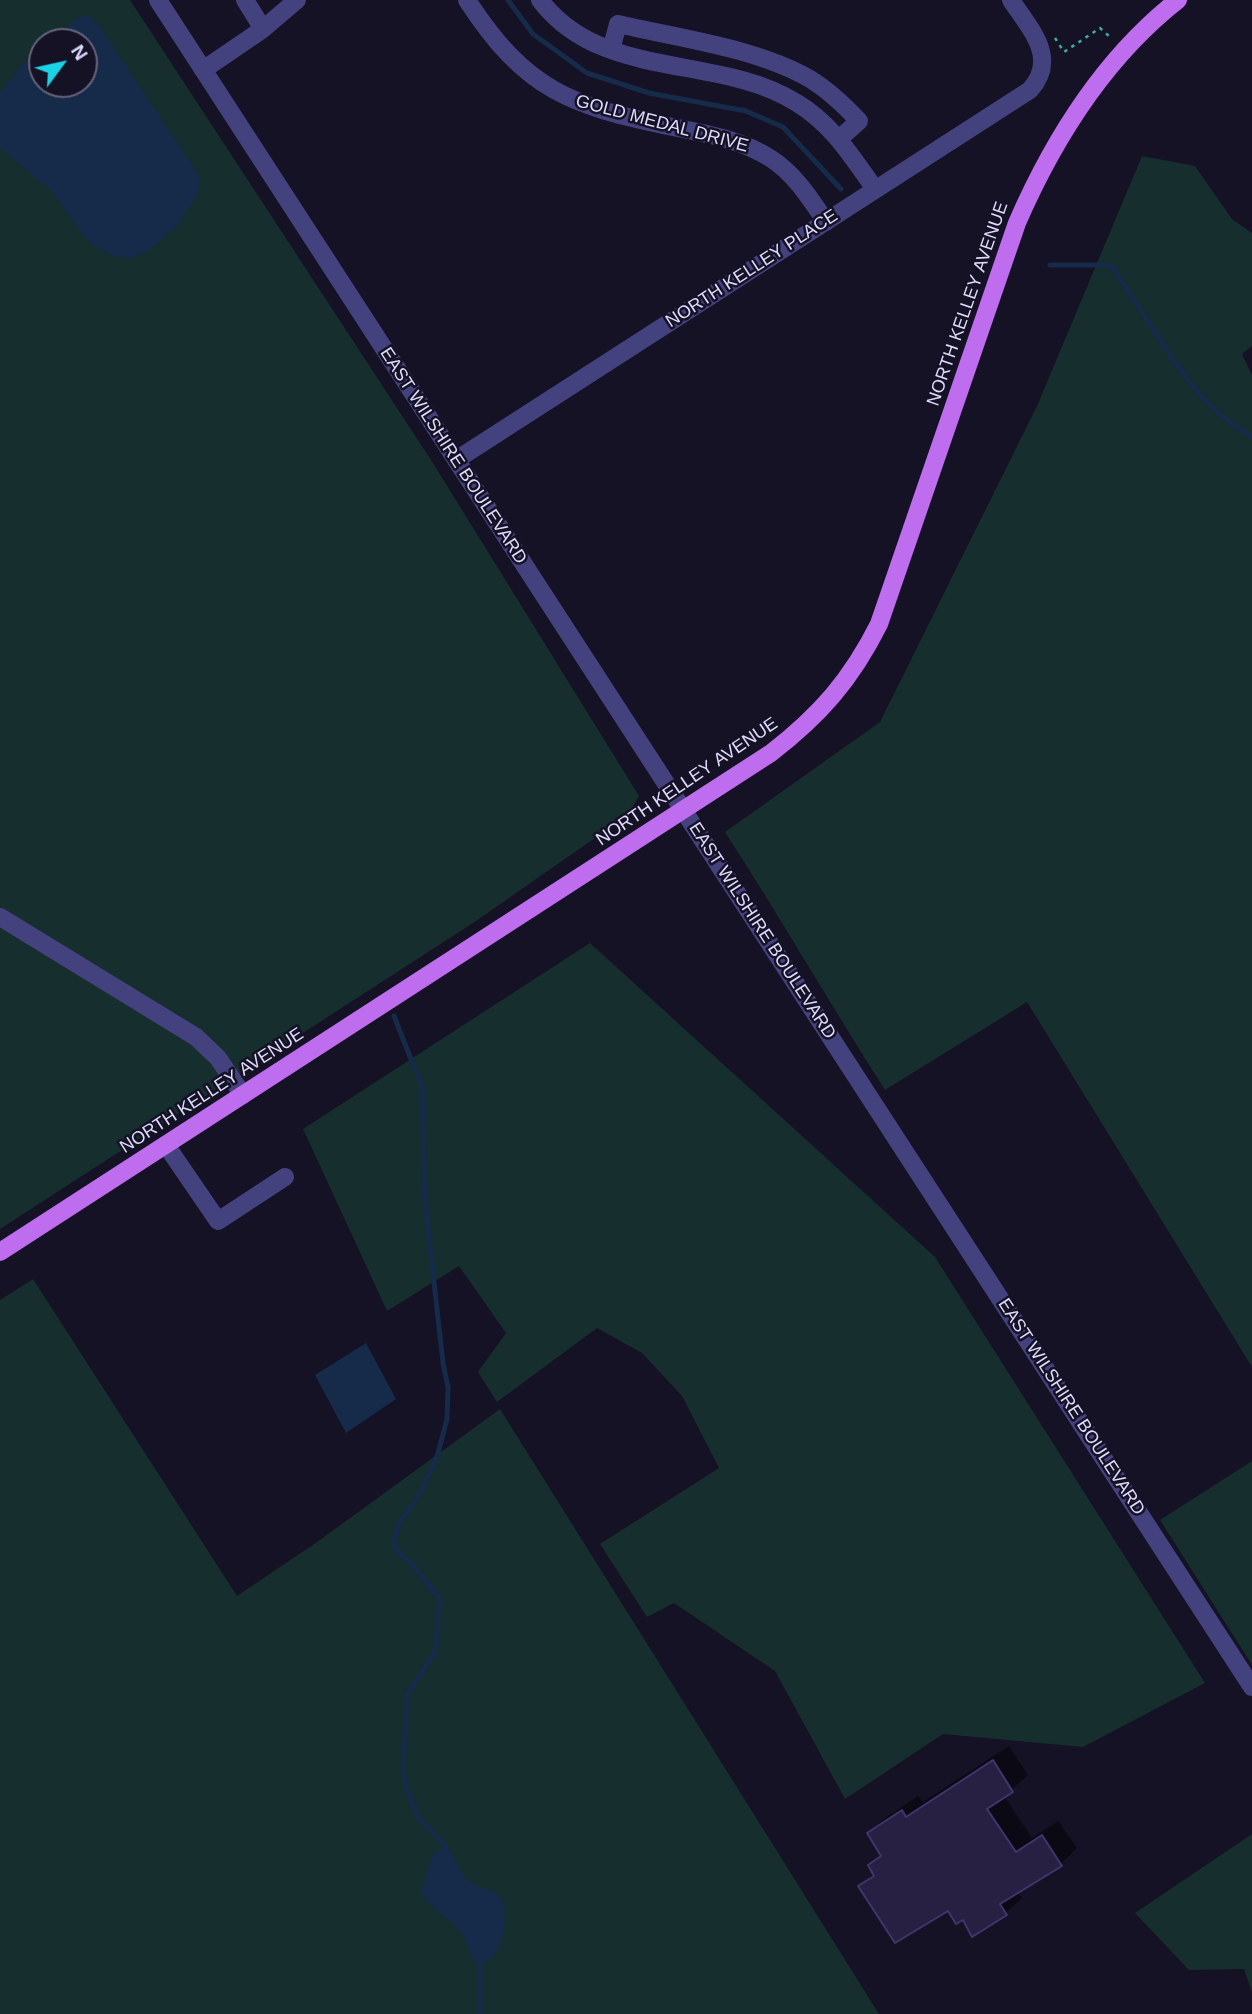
<!DOCTYPE html>
<html>
<head>
<meta charset="utf-8">
<style>
  body { margin:0 }
  #map { position:relative; width:1252px; height:2014px; overflow:hidden; background:#151225; font-family:Arial,sans-serif }
  canvas { display:block }
  .north { position:absolute; left:28px; top:28px; width:70px; height:70px; box-sizing:border-box; background:#151225; border:2px solid #65627b; border-radius:50%; rotate:57deg; font-size:19px; font-weight:700; line-height:28px; text-align:center; color:#dddafb }
  .north::after { content:''; display:block; margin:auto; width:24px; height:32px; background:#1cd2e5; clip-path:polygon(50% 0,100% 100%,50% 72%,0 100%) }
</style>
</head>
<body>
<div id="map">
<canvas width="1252" height="2014"></canvas>
<div class="north">N</div>
</div>
<script>
const g = document.querySelector('canvas').getContext('2d');
g.lineJoin = 'round';
function paint(path, color) { g.fillStyle = color; g.fill(path, 'evenodd'); }
function stroke(path, color, width, dash) { g.strokeStyle = color; g.lineWidth = width; g.lineCap = dash ? 'butt' : 'round'; g.setLineDash(dash || []); g.stroke(path); }
function write(font, color, halo, rows, align = 'center') {
  g.font = font + ' Arial,sans-serif'; g.lineWidth = 5; g.setLineDash([]); g.textBaseline = 'middle'; g.strokeStyle = halo; g.fillStyle = color; for (const [text, x, y, turn = 0] of rows) {
    g.save(); g.translate(x, y); g.rotate((+turn || 0) * Math.PI / 180); g.textAlign = isNaN(turn) ? turn : align; if (halo) g.strokeText(text, 0, 0); g.fillText(text, 0, 0); g.restore();
  }
}
paint(new Path2D(`
  M 0,0 L 130,0 L 433,463 L 639,796 L 628,815 L 476,921 L 0,1229 ZM 42,42 L 84,42 L 84,84 L 42,84 Z
  M 1142,156 L 1195,166 L 1232,219 L 1252,233 L 1252,346 L 1242,354 L 1252,375 L 1252,1367 L 1027,1002 L 885,1090 C 830,1004 780,917 725,832 L 880,722 L 1037,406 Z
  M 590,943 L 935,1257 L 1205,1683 L 1083,1747 L 943,1734 L 845,1799 L 775,1671 L 674,1603 L 647,1617 L 600,1544 L 719,1468 L 682,1396 L 642,1353 L 597,1328 L 497,1402 L 478,1372 L 506,1333 L 459,1266 L 387,1311 L 303,1129 Z
  M 33,1279 L 237,1596 L 317,1542 L 500,1409 L 879,2014 L 0,2014 L 0,1300 Z
  M 1252,1461 L 1252,1665 L 1160,1520 Z
  M 1252,1834 L 1252,1992 L 1244,1969 L 1189,1970 L 1135,1913 Z`), '#162e2d');
paint(new Path2D(`
  M 89,15 L 101,28 L 200,177 L 196,196 L 177,226 L 149,250 L 134,258 L 113,256 L 94,246 L 83,235 L 53,192 L 0,148 L 0,93 L 22,65 L 42,48 L 42,84 L 84,84 L 84,42 L 49,42 L 77,18 Z
  M 366,1343 L 396,1399 L 346,1433 L 315,1375 Z
  M 445,1845 C 457,1856 456,1867 465,1878 C 474,1888 489,1886 499,1896 C 510,1907 504,1941 496,1953 C 493,1959 484,1963 479,1967 C 469,1957 469,1943 461,1932 C 449,1915 430,1911 421,1892 L 432,1856 Z`), '#162b4a');
paint(new Path2D(`
  M 1009,1746 L 1028,1775 L 1004,1796 L 1032,1838 L 1058,1821 L 1077,1848 L 1061,1864 L 1017,1891 L 1022,1898 L 1006,1913 L 963,1917 L 948,1908 L 861,1886 L 874,1873 L 870,1865 L 881,1854 L 869,1833 L 885,1818 L 918,1796 L 923,1802 Z`), '#0007');
stroke(new Path2D(`
  M 508,0 L 533,34 L 587,73 L 649,93 L 746,111 L 783,127 L 841,189
  M 1050,265 L 1111,265 L 1173,360 L 1199,394 L 1220,415 L 1252,437
  M 394,1016 L 422,1087 L 425,1201 L 443,1363 L 448,1387 L 447,1419 L 437,1457 L 418,1497 L 398,1525 L 394,1542 L 398,1552 L 411,1563 L 440,1599 L 435,1652 L 407,1694 L 403,1769 L 405,1782 L 418,1818 L 445,1845 L 445,1851
  M 480,2014 L 480,1962`), '#162b4a', 5);
const building = new Path2D(`
  M 993,1760 L 1013,1792 L 987,1809 L 1016,1852 L 1042,1835 L 1062,1866 L 1000,1904 L 1007,1915 L 972,1937 L 963,1920 L 956,1924 L 948,1911 L 895,1943 L 858,1886 L 874,1876 L 868,1865 L 881,1856 L 867,1833 L 902,1810 L 906,1817 Z`);
paint(building, '#272043');
stroke(building, '#40356d', 2);
stroke(new Path2D(`
  M 1055,38 L 1064,52 L 1100,28 L 1110,37`), '#3eaba4', 2.5, [3.5, 5]);
stroke(new Path2D(`
  M 158,0 L 1252,1687
  M 245,0 L 263,29
  M 467,0 C 526,91 571,106 673,127 C 707,134 740,139 770,158 C 794,173 810,198 826,222
  M 540,0 C 602,82 718,53 797,103 C 832,124 852,157 875,189
  M 611,50 L 618,24 C 678,38 757,48 810,79 C 828,90 844,105 859,121 L 839,139
  M 203,70 L 263,29 L 297,0
  M 456,460 L 1030,90 C 1059,58 1030,29 1011,0
  M 0,917 L 196,1037 L 218,1058 L 243,1095
  M 166,1145 L 218,1221 L 285,1177`), '#44427e', 18);
stroke(new Path2D(`
  M 0,1252 L 771,753 C 820,715 851,680 879,624 L 1017,223 C 1054,138 1104,58 1178,0`), '#bd6dee', 18);
write('18px', '#dddafb', '#151225', [
  ["GOLD MEDAL DRIVE",662,124,15],
  ["NORTH KELLEY PLACE",752,269,-33],
  ["NORTH KELLEY AVENUE",968,304,-71],
  ["EAST WILSHIRE BOULEVARD",453,456,57],
  ["NORTH KELLEY AVENUE",687,782,-34],
  ["EAST WILSHIRE BOULEVARD",762,931,57],
  ["NORTH KELLEY AVENUE",212,1091,-33],
  ["EAST WILSHIRE BOULEVARD",1071,1407,57]
]);
</script>
</body>
</html>
